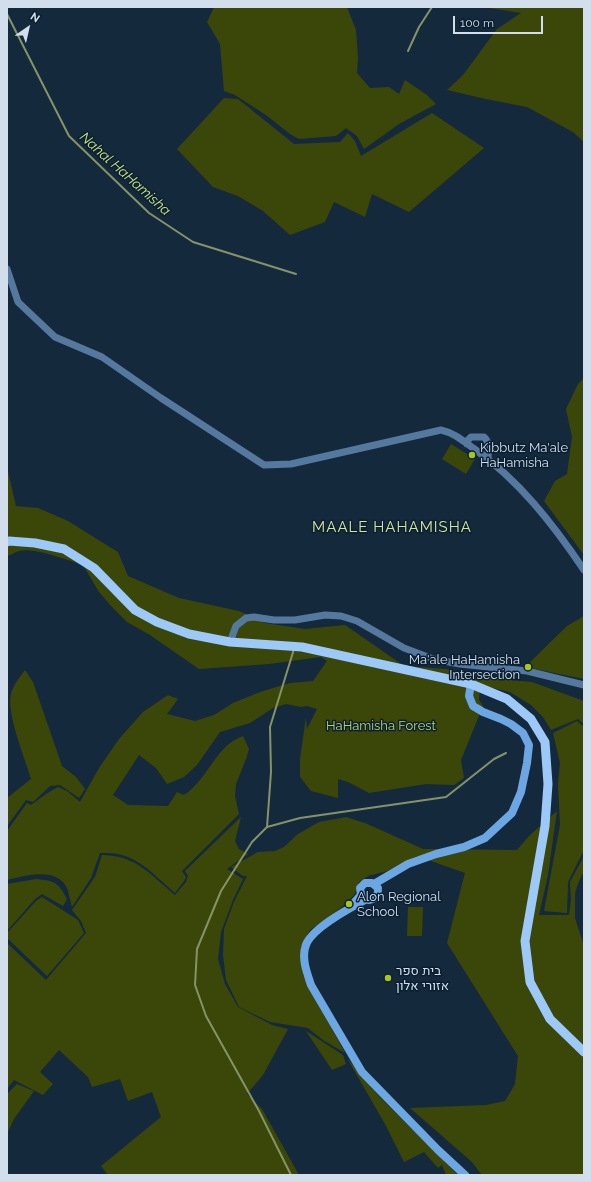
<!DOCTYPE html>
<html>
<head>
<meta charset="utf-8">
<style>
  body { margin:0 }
  #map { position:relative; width:591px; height:1182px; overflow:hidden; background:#15293d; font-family:Raleway,sans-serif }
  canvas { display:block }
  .frame { position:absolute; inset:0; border:8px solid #d2deec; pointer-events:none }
  .north { position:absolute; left:8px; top:8px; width:40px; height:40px; -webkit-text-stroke:3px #0b1f32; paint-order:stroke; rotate:34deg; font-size:11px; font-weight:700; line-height:16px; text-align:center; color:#d2deec }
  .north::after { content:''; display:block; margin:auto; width:14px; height:18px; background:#d2deec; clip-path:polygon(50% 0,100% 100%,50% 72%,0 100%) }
  .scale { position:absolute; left:453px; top:16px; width:90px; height:18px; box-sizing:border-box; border:2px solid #d2deec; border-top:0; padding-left:5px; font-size:12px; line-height:14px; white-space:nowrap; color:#d2deec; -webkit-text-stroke:3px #0b1f32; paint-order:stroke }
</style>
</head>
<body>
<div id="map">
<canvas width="591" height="1182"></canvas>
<div class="frame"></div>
<div class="north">N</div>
<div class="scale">100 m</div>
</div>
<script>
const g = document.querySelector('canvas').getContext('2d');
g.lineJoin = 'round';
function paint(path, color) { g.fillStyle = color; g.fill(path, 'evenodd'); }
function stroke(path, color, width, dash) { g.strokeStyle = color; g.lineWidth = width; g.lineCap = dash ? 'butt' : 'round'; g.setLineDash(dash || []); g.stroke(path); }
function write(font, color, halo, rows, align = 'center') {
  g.font = font + ' Raleway,Heebo,sans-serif'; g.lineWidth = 3; g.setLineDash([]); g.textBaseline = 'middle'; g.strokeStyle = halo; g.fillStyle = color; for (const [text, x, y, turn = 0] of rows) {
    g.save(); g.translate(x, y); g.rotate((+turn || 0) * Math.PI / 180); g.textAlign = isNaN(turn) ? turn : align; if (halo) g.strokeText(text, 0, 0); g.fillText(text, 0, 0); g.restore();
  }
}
paint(new Path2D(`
  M 214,7 L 347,7 L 356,30 L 358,58 L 357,73 L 370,88 L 389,87 L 399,94 L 405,80 L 427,95 L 436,104 L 399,124 L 364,149 L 357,136 L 346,128 L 336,136 L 299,139 L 290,134 L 266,115 L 235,95 L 224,91 L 220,44 L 207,22 Z
  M 483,7 L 584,7 L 584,142 L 573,132 L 527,107 L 486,99 L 447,90 L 463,75 L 497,29 L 521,13 Z
  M 224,98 L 238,99 L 294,144 L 340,142 L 348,133 L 355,141 L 361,156 L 432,113 L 484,148 L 409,212 L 372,194 L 365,217 L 334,202 L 325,222 L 290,235 L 263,211 L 238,196 L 213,187 L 177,149 Z
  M 584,378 L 584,555 L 544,501 L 555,481 L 567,474 L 572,437 L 566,409 L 578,384 Z
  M 451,444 L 475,459 L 466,474 L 442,459 Z
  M 7,467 L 16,506 L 38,508 L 68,521 L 100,541 L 118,552 L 128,576 L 179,598 L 239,611 L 265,623 L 305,629 L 345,625 L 404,666 L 446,669 L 500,679 L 532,682 L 584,701 L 584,724 L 578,719 L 551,730 L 543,717 L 531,705 L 510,692 L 480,685 L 479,700 L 483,706 L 461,760 L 464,778 L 454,785 L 426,784 L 369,793 L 348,782 L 338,779 L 338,798 L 311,791 L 300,777 L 300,759 L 306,717 L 307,729 L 317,709 L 307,706 L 301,707 L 286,704 L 273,708 L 250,723 L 220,732 L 197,765 L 184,777 L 167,784 L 156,768 L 139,755 L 113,795 L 128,805 L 168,806 L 177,792 L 184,795 C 208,780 215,746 243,736 L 249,749 L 246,759 L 236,784 L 235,796 L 239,814 L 182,871 L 186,877 L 184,881 L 175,893 C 161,881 144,863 128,857 C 119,853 110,853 100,853 L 91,878 L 72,907 C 70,900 69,892 66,886 C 54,867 24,876 7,880 L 7,831 L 27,803 L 31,805 L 46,794 L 58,787 L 67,791 L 80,802 L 99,768 L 119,739 L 143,712 L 168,695 L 178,699 L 167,714 L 195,721 L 214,715 L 233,703 L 260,692 L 290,683 L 313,681 L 327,661 L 321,657 L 269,664 L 199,669 L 150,635 L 127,622 L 112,607 L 99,592 L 83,565 C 67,560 34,547 19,551 C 15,552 11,555 7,556 Z
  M 584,616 L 584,679 L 525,667 L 567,626 Z
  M 25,670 L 33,682 L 62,766 L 76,777 L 85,789 L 79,798 L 60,785 L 50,786 L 33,802 L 26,800 L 7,826 L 7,798 L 31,779 C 25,758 6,713 11,694 C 13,685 20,677 25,670 Z
  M 577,721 L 584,727 L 584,850 L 568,882 L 567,913 L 544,911 L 560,825 L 558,784 L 560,763 L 553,733 Z
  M 557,811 L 548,875 L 539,915 L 569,915 L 571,900 L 570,882 L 584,856 L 584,871 L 579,881 L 575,893 L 575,918 L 584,946 L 584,1175 L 482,1175 L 472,1162 L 410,1108 L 486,1105 L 505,1101 L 515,1084 L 518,1056 L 447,943 L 465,873 L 417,856 L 387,871 L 368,876 L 359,882 L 355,894 L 342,907 L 310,930 L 301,946 L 303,975 L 345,1053 L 323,1040 L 308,1028 L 270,1022 L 239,1007 L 226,980 L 223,955 L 224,929 L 234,902 L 247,876 L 243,876 L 231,867 L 258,852 L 275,851 L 284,847 L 298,834 L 319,822 L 346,817 L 365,823 L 423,849 L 517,850 L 529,836 Z
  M 241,817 L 235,841 L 239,849 L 248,854 L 227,869 L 243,879 L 233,900 L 221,932 L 218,959 L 225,984 L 238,1007 L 272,1025 L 288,1029 L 263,1075 L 247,1094 L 262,1109 L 299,1175 L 108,1175 L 101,1166 L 161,1117 L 152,1092 L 128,1101 L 120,1079 L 92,1087 L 88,1077 L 59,1050 L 40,1072 L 53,1084 L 43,1095 L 14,1080 L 7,1089 L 7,943 L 46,980 L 86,933 L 81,921 L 72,910 L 95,877 L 102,855 C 138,856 150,875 175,895 L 186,882 L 188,876 L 185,871 Z
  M 36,879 C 55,881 58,882 67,899 L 63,906 L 42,894 L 35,899 L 7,931 L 7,884 Z
  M 42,897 L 78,920 L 84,933 L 47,976 L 7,938 L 7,933 L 36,901 Z
  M 408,907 L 423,907 L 422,936 L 407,936 Z
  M 306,1031 L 343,1055 L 346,1064 L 332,1070 Z
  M 347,1058 L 377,1094 L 458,1175 L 446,1175 L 442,1165 L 438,1168 L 424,1152 L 404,1162 L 385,1124 Z
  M 17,1084 L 34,1091 L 14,1119 L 7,1134 L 7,1094 Z`), '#3b4709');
stroke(new Path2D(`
  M 7,14 L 69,136 L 149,213 L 193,242 L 296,274
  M 408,51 L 419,27 L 432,7
  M 267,827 L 271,772 L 270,727 L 294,649
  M 291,1175 L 259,1111 L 206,1016 L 195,985 L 197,949 L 221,891 L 252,842 L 267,827 L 300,818 L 446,797 L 494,759 L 506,753`), '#849466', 2);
stroke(new Path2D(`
  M 7,269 L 18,302 L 55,337 L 102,357 L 161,398 L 264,465 L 291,464 L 441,430 C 454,433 462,440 473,448 C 518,479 553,524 584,570
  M 467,444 L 468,440 L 471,437 L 484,437 C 490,442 488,451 488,459
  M 230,642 L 236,626 L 246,618 L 254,617 L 274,620 L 295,620 L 325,615 L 341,616 L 357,621 L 404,648 L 433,659 L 460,664 L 527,671 L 584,685`), '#55799e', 7);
stroke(new Path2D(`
  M 374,884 L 408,864 L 436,854 L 464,847 L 485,838 L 512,813 L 521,792 L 527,763 L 529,745 L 523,733 L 511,724 L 501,719 L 483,712 L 473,706 L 469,696 L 471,684
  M 365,900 C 350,908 308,930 305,948 C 302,960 307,973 311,985 L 362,1072 L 438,1150 L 465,1175
  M 353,904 L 361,895 L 360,888 L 365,883 L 372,883 L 378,888 C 379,900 367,904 361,895`), '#6ca7e3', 8);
stroke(new Path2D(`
  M 7,542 L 9,541 L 35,543 L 64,549 L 94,568 L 135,610 L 157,622 L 189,634 L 230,642 L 302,647 L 471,684 L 507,699 L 531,719 L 545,742 L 548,784 L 545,826 L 525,941 L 530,982 L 550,1019 L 584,1052`), '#9dc9f8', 9);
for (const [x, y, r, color] of [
  [472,455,4,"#a7c71e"],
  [528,667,4,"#a7c71e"],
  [349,904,4,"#a7c71e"],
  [388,978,4,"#a7c71e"]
]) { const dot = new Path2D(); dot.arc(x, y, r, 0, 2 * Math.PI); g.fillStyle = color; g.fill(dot); stroke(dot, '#0b1f32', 1.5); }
write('13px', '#d2deec', '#0b1f32', [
  ["Kibbutz Ma'ale",480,448],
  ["HaHamisha",480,463],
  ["Ma'ale HaHamisha",520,660,"right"],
  ["Intersection",520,675,"right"],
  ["Alon Regional",357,897],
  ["School",357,912],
  ["בית ספר",396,971],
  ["אזורי אלון",396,986]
], 'left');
write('13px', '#b9d26f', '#0b1f32', [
  ["HaHamisha Forest",381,726]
]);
write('italic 14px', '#cbe581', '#0b1f32', [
  ["Nahal HaHamisha",125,174,42]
]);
g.letterSpacing = '1px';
write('15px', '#d2e79b', '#0b1f32', [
  ["MAALE HAHAMISHA",392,527]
]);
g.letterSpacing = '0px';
</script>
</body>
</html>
